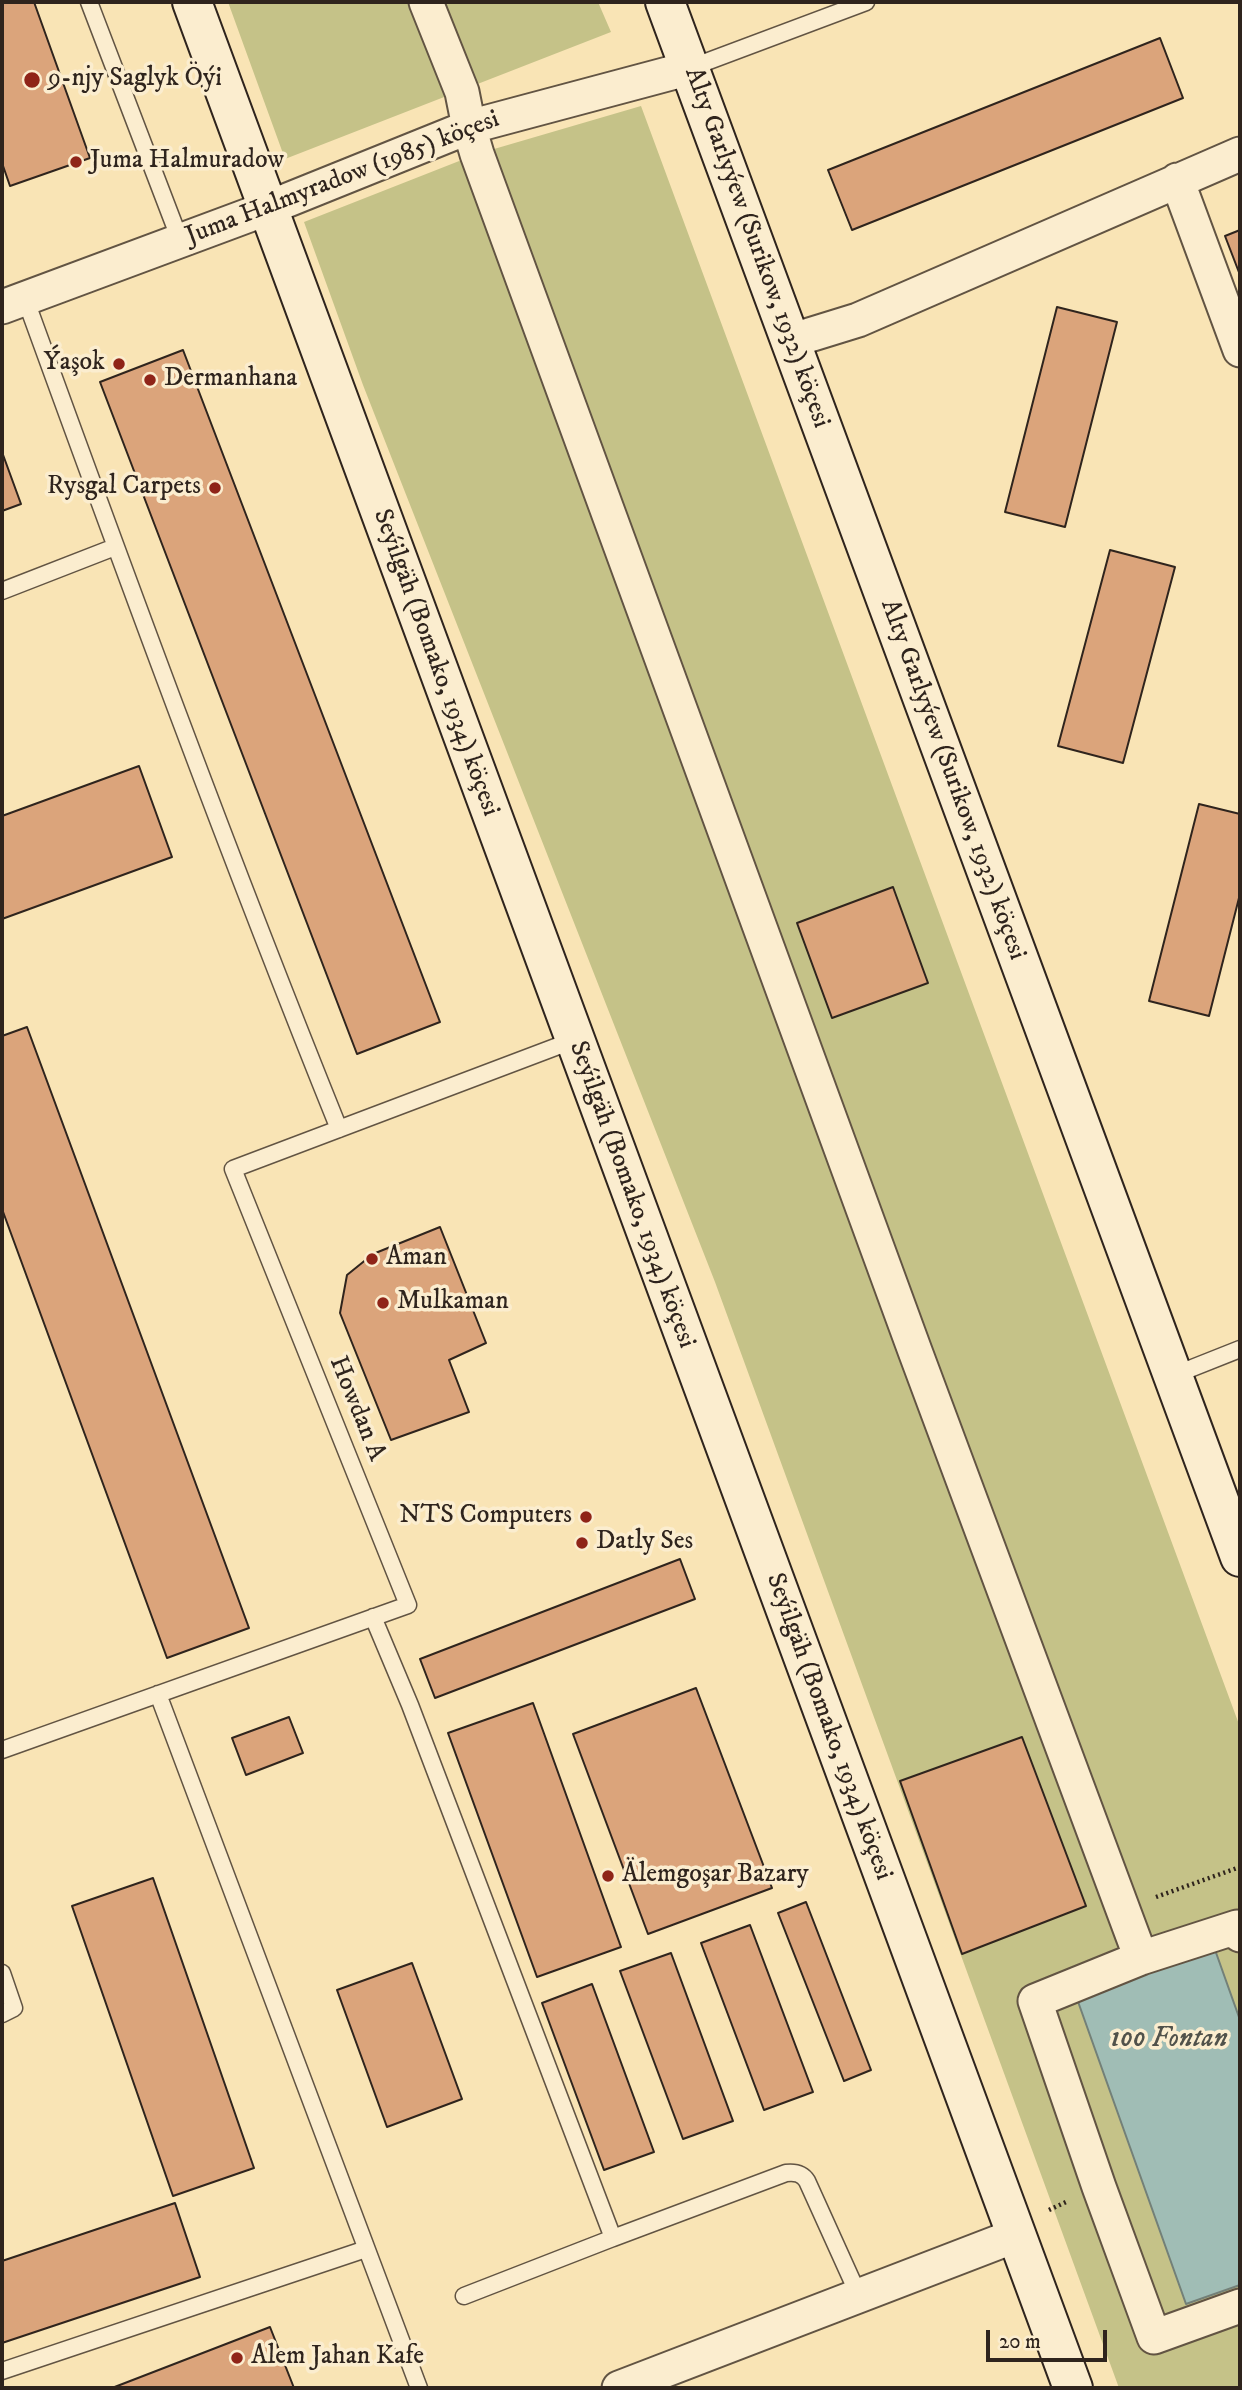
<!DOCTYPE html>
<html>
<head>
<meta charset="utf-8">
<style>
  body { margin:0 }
  #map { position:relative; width:1242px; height:2390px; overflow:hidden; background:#f9e4b5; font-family:"IM FELL DW Pica",serif }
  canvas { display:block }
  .frame { position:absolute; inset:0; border:4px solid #2f241d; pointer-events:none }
  .scale { position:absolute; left:986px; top:2330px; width:121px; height:32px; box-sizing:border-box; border:4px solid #2f241d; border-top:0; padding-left:9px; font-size:21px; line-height:24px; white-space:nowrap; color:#2f241d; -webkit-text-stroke:5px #fbedcf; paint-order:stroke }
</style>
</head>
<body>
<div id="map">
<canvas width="1242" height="2390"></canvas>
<div class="frame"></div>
<div class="scale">20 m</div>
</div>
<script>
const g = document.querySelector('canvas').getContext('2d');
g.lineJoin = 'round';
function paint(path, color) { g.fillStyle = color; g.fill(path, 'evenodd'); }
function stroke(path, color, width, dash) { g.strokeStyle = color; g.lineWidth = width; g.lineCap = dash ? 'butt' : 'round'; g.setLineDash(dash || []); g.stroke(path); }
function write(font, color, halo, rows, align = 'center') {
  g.font = font + ' "IM FELL DW Pica",serif'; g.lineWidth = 7; g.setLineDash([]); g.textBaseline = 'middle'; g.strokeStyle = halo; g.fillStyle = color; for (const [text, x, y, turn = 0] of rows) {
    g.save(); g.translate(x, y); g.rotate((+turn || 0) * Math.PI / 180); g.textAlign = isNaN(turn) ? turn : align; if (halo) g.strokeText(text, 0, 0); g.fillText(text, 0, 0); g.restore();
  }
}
paint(new Path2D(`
  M 228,2 L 598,2 L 611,32 L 285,159 Z
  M 641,106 L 1240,1727 L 1240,2388 L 1119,2388 L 715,1282 L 363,385 L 304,222 L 477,154 Z`), '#c5c288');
const water = new Path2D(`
  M 1214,1947 L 1240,2020 L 1240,2285 L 1186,2304 L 1076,1996 Z`);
paint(water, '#a0bdb5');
stroke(water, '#738078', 2);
const building = new Path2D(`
  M 2,2 L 34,2 L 90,158 L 10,186 L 2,163 Z
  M 1160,38 L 1183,98 L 852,230 L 828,170 Z
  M 1240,230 L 1240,275 L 1225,236 Z
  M 1057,307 L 1117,322 L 1065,527 L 1005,512 Z
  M 183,350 L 440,1022 L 357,1054 L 100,382 Z
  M 2,452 L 21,504 L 2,511 Z
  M 1110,550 L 1175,567 L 1123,763 L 1058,746 Z
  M 139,766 L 172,857 L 2,919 L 2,816 Z
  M 1199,804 L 1240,814 L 1240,894 L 1209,1016 L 1149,1001 Z
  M 893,887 L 928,983 L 832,1018 L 797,923 Z
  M 27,1027 L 249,1628 L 167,1658 L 2,1209 L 2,1036 Z
  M 440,1227 L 486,1343 L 449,1360 L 469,1412 L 391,1440 L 340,1313 L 347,1275 L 373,1254 Z
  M 680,1559 L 695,1599 L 435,1698 L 420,1659 Z
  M 696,1688 L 772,1888 L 648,1934 L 573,1734 Z
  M 533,1703 L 621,1947 L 537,1977 L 448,1733 Z
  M 289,1717 L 303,1753 L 246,1775 L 232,1738 Z
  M 1022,1737 L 1086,1906 L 962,1954 L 900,1781 Z
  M 153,1878 L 254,2168 L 173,2196 L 72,1906 Z
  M 806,1902 L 871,2070 L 844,2081 L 778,1913 Z
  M 750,1925 L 813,2092 L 764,2110 L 701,1943 Z
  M 671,1953 L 733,2121 L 683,2139 L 620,1971 Z
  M 412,1963 L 462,2099 L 387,2127 L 337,1990 Z
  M 592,1984 L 654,2152 L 604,2170 L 542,2003 Z
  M 175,2203 L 200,2277 L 2,2343 L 2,2261 Z
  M 270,2327 L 294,2388 L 112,2388 Z`);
paint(building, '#dba47b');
stroke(building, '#2f241d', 2);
const lane = new Path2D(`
  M 89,2 L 180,240
  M 690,68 L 866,2
  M 25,298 C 126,576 228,854 339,1129
  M 2,591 L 115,547
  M 1172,1376 L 1240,1349
  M 373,1617 L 410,1705 L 613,2238 L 786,2173 C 795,2172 802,2173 807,2181 L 859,2296
  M 158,1694 L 419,2388
  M 2,1750 L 408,1605 L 233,1169 L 574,1040
  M 2,1973 L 14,2008 L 2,2014
  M 464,2296 L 613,2238
  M 2,2371 L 366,2249`);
const street = new Path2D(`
  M 426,2 L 462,92 L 469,127 L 477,154 L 915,1351 L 1141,1958 L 1035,2001 L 1099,2187 L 1154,2337 L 1240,2306
  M 1177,180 L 1240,350
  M 2,307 L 268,208 L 469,127 L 690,68
  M 790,341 L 858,320 L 1240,154
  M 1141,1958 L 1237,1927 L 1240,1935
  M 619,2388 L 1017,2235`);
const secondary = new Path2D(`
  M 192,2 L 1073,2388
  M 665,2 L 1240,1557`);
stroke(lane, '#625443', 19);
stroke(street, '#625443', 37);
stroke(secondary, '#2f241d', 42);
stroke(new Path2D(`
  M 1156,1897 L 1240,1867
  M 1049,2210 L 1066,2202`), '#2f241d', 4.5, [2, 3.5]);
stroke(lane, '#fbedcf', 16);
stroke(street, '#fbedcf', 33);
stroke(secondary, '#fbedcf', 38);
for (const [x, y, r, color] of [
  [32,80,9,"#8f2418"],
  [76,162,7,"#8f2418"],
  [119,364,7,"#8f2418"],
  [150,380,7,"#8f2418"],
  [215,488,7,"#8f2418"],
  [372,1259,7,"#8f2418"],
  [383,1303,7,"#8f2418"],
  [586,1517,7,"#8f2418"],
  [582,1543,7,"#8f2418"],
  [608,1876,7,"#8f2418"],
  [237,2358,7,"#8f2418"]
]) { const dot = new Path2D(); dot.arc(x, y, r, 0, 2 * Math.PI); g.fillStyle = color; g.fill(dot); stroke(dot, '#fbedcf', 2.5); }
write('26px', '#2f241d', '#fbedcf', [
  ["9-njy Saglyk Öýi",48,80],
  ["Juma Halmuradow",90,162],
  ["Ýaşok",105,364,"right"],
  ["Dermanhana",164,380],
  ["Rysgal Carpets",201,488,"right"],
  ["Aman",386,1259],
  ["Mulkaman",397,1303],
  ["NTS Computers",572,1517,"right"],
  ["Datly Ses",596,1543],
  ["Älemgoşar Bazary",622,1876],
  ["Alem Jahan Kafe",251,2358]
], 'left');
write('26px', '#2f241d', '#fbedcf', [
  ["Juma Halmyradow (1985) köçesi",343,179,-21],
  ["Alty Garlyýew (Surikow, 1932) köçesi",756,248,70],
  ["Seýilgäh (Bomako, 1934) köçesi",435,663,70],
  ["Alty Garlyýew (Surikow, 1932) köçesi",952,780,70],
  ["Seýilgäh (Bomako, 1934) köçesi",631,1195,70],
  ["Howdan A",356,1409,68],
  ["Seýilgäh (Bomako, 1934) köçesi",828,1727,70]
]);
write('italic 28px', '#51524b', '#fbedcf', [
  ["100 Fontan",1169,2040]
]);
</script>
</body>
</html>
